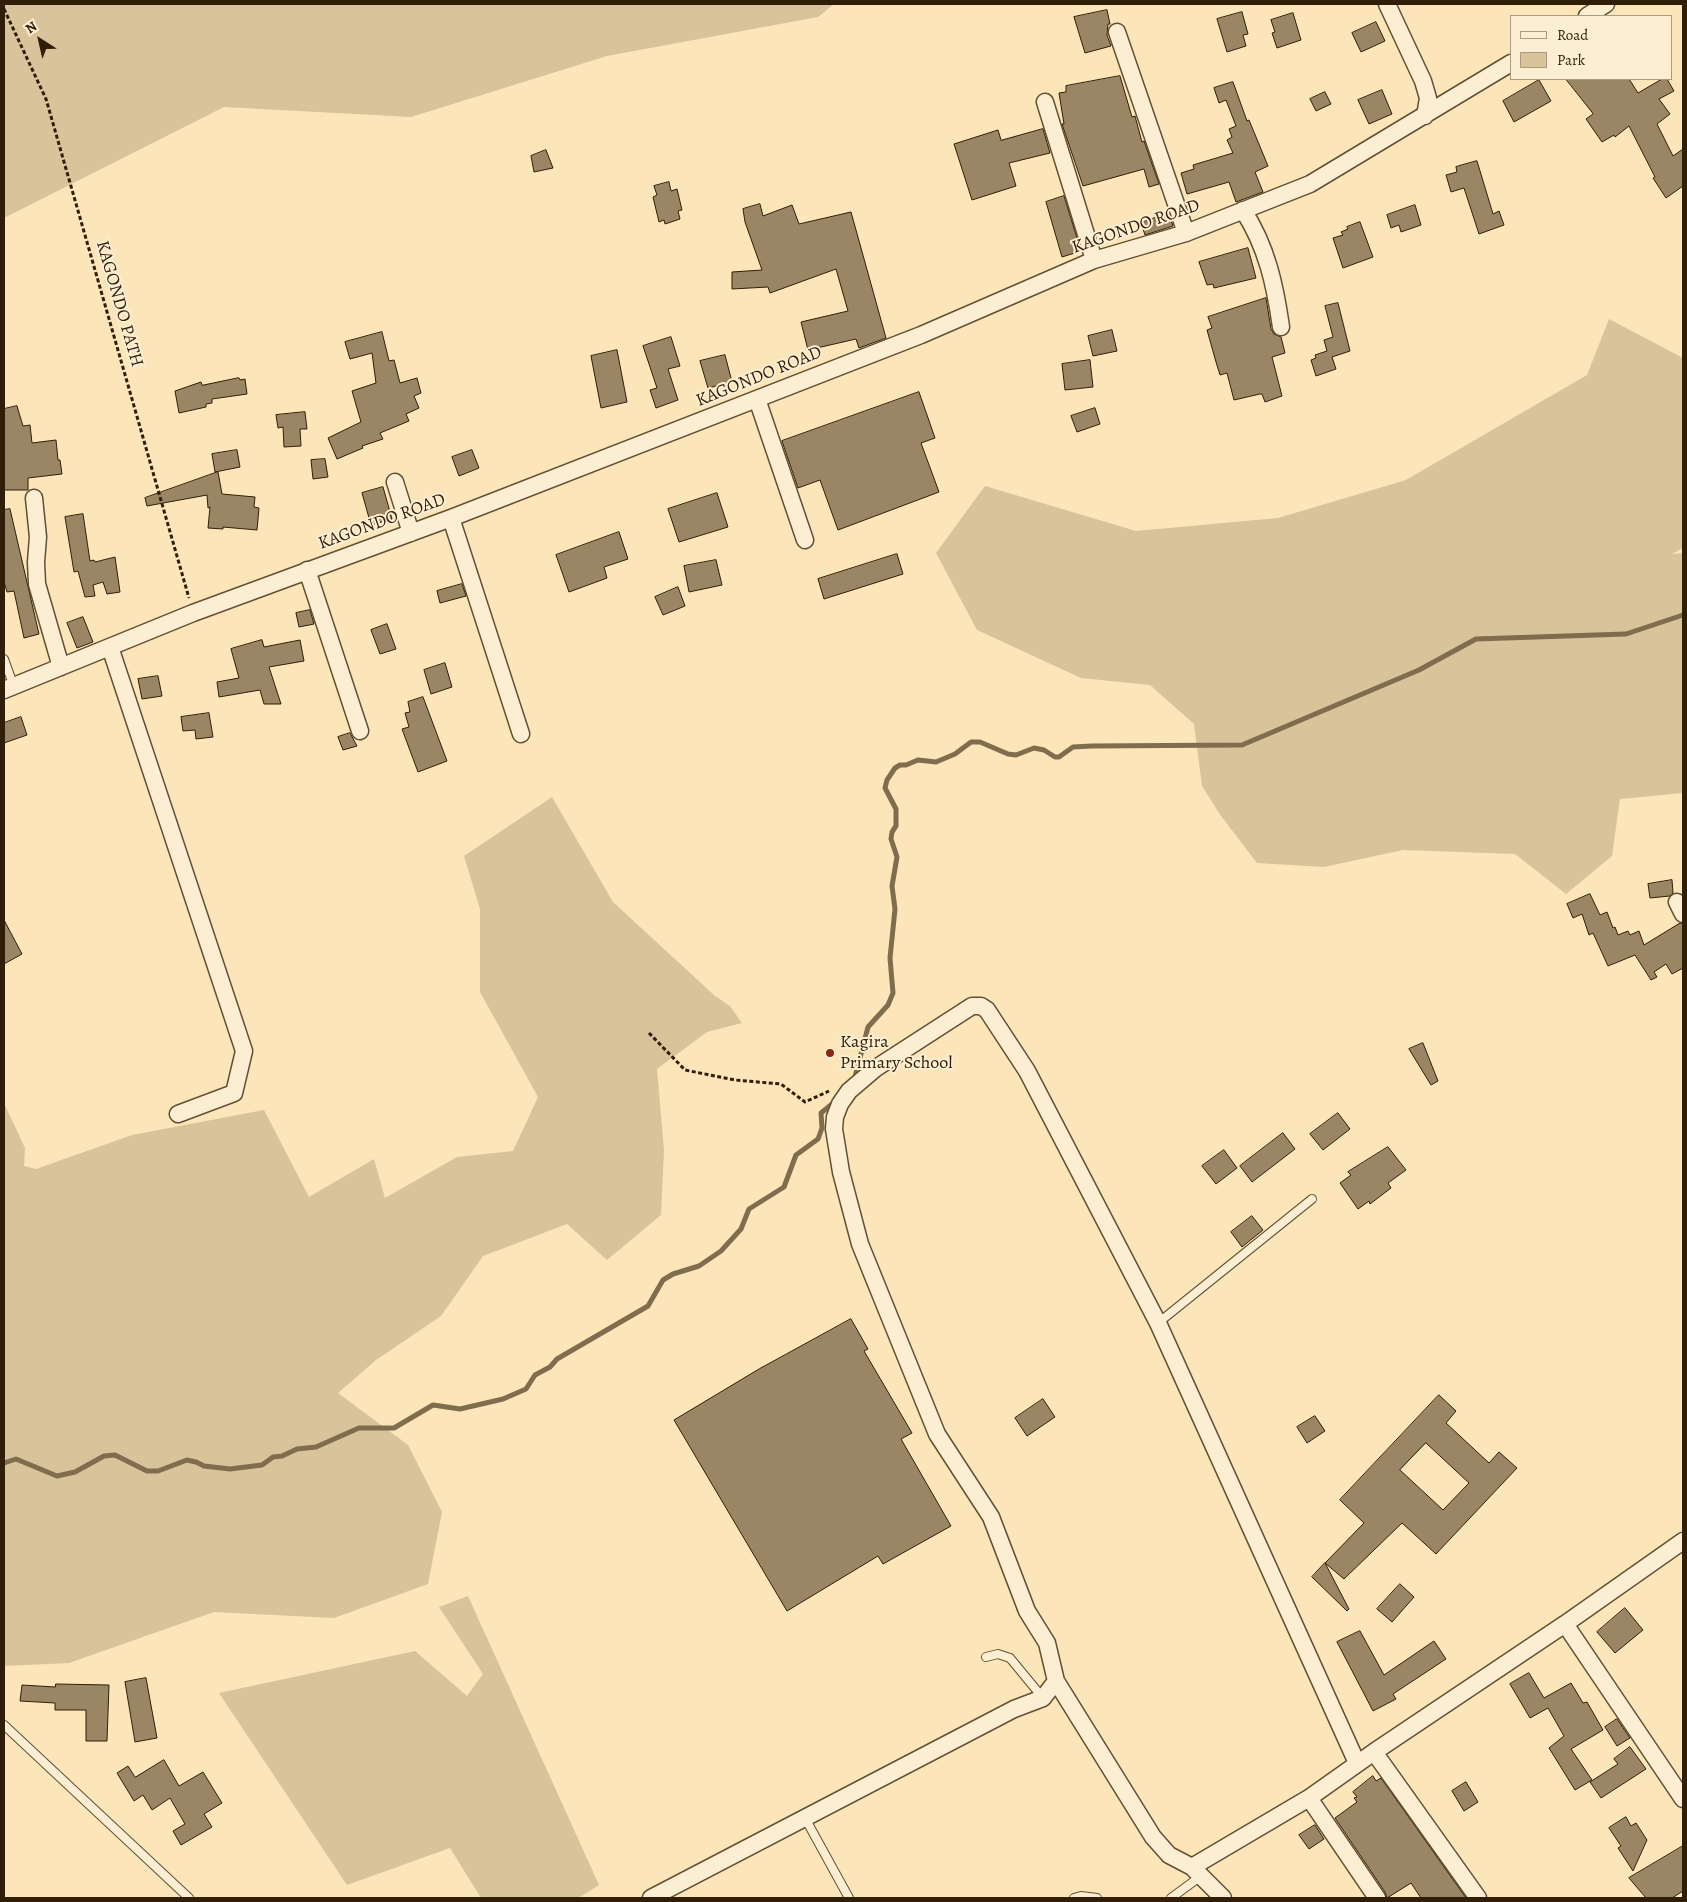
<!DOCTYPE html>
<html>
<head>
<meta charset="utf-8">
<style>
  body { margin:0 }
  #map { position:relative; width:1687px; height:1902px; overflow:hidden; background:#fbe5b9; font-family:Alegreya,serif }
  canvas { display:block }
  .frame { position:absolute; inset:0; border:5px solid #301e08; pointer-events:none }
  .legend { position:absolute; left:1510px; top:15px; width:162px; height:65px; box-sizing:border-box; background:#fceed2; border:1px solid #aa9b81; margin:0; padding:6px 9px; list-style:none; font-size:15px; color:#301e08 }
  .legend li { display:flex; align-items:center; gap:10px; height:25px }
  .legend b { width:25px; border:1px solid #aa9b81 }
  .north { position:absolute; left:15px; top:15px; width:50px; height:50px; -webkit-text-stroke:4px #fceed2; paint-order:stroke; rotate:325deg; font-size:14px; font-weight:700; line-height:20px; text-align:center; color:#301e08 }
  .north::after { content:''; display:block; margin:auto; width:18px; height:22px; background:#301e08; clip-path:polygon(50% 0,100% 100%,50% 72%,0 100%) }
</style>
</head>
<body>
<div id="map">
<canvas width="1687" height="1902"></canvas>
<div class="frame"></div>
<ul class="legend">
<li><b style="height:6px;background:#fceed2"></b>Road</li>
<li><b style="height:14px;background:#d8c39b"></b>Park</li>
</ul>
<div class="north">N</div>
</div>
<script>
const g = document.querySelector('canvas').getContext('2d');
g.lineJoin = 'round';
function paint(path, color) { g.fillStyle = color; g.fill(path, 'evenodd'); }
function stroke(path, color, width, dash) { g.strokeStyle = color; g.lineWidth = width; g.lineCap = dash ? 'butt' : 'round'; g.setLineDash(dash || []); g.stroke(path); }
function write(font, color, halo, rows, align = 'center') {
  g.font = font + ' Alegreya,serif'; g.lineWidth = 4; g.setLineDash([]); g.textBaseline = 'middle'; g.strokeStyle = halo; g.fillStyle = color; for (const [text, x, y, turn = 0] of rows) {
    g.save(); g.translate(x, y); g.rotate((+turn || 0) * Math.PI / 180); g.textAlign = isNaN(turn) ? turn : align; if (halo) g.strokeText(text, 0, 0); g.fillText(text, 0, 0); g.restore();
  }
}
paint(new Path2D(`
  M 4,4 L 834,4 L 818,17 L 607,56 L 411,117 L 224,107 L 4,218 Z
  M 1609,319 L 1683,358 L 1683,548 L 1672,554 L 1683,553 L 1683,793 L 1620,799 L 1612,856 L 1566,894 L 1515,854 L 1403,850 L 1324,867 L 1257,863 L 1221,816 L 1202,786 L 1194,724 L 1150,685 L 1081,678 L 977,630 L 936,553 L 985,486 L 1136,531 L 1278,518 L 1406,480 L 1587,375 Z
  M 552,797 L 613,902 L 715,996 L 730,1006 L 742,1023 L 707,1032 L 657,1069 L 664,1150 L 661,1215 L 607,1260 L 567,1224 L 483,1256 L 441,1316 L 376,1360 L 338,1393 L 408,1445 L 442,1512 L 428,1584 L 334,1618 L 214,1612 L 69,1663 L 4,1666 L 4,1103 L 25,1148 L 24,1166 L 36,1169 L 132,1135 L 264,1110 L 309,1197 L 374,1159 L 385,1198 L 457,1157 L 513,1151 L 538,1097 L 480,992 L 480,909 L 464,856 Z
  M 468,1596 L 599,1885 L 578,1898 L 481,1898 L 450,1848 L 347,1885 L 219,1693 L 415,1651 L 467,1696 L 483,1674 L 439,1607 Z`), '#d8c39b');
stroke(new Path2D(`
  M 854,1081 L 868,1027 L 888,1005 L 893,993 L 890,958 L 895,909 L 892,886 L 897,857 L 891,839 L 892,832 L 896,826 L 896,809 L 885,788 L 887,780 L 895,768 L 900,765 L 906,765 L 918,760 L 936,762 L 955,754 L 971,742 L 980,742 L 1008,754 L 1016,755 L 1034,748 L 1044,750 L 1055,757 L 1059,757 L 1073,747 L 1092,746 L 1242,745 L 1419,670 L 1476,639 L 1626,634 L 1683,615
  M 4,1463 L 16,1459 L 57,1476 L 75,1472 L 104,1456 L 115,1455 L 147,1471 L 158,1471 L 187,1460 L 196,1462 L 204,1466 L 230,1469 L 262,1465 L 273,1457 L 282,1456 L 297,1449 L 316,1447 L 359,1428 L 394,1428 L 433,1405 L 460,1409 L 503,1399 L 526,1389 L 535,1375 L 550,1367 L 557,1359 L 648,1306 L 663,1280 L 673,1274 L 699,1266 L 721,1251 L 741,1229 L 749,1209 L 784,1187 L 796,1155 L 818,1139 L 822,1128 L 821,1113 L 837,1100`), '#806d4e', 5);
const building = new Path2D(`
  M 1107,10 L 1110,24 L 1108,24 L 1107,35 L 1111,46 L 1085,53 L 1074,17 Z
  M 1242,12 L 1248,34 L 1243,35 L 1246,46 L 1227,52 L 1217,19 Z
  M 1293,13 L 1301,40 L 1277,48 L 1272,33 L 1275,32 L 1271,20 Z
  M 1376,22 L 1385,41 L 1361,52 L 1352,33 Z
  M 1120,76 L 1132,117 L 1135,116 L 1142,142 L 1144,141 L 1159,184 L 1149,187 L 1144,169 L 1083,186 L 1062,124 L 1064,124 L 1059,93 L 1066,92 L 1066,86 Z
  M 1566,79 L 1629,79 L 1638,93 L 1662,79 L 1667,79 L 1674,91 L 1659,99 L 1670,114 L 1657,124 L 1673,156 L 1683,149 L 1683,186 L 1666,198 L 1653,178 L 1655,177 L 1629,126 L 1615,137 L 1614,135 L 1602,142 L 1586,119 L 1593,114 Z
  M 1539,80 L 1551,101 L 1514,122 L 1503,101 Z
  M 1233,82 L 1247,121 L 1249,120 L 1268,166 L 1255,172 L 1263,192 L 1236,202 L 1229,182 L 1187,194 L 1181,173 L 1194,169 L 1193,165 L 1233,153 L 1227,140 L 1232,137 L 1229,129 L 1236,126 L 1226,100 L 1219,103 L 1214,88 Z
  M 1382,90 L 1392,114 L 1369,124 L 1358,100 Z
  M 1325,92 L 1331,104 L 1316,111 L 1310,99 Z
  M 1043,129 L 1050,153 L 1009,163 L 1016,186 L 972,200 L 954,144 L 998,130 L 1001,140 Z
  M 546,150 L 553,168 L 534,172 L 531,156 Z
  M 1477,161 L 1493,214 L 1499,211 L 1504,225 L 1479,234 L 1464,188 L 1451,192 L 1446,175 L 1457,172 L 1456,167 Z
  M 669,182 L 671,191 L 677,189 L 682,210 L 678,211 L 680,219 L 665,224 L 664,220 L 659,222 L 653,197 L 657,195 L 654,186 Z
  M 1064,196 L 1081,251 L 1062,257 L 1046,202 Z
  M 760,204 L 763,216 L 792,205 L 799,224 L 851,212 L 886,338 L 859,348 L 856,339 L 808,350 L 801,322 L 848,311 L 836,269 L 770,293 L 768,287 L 732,289 L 732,272 L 762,270 L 745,222 L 743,209 Z
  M 1415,205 L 1421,225 L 1401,232 L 1399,225 L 1391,228 L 1387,215 Z
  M 1169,213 L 1173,226 L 1145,235 L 1141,223 Z
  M 1360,222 L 1373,257 L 1343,268 L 1333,238 L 1343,235 L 1341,232 L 1348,229 L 1347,227 Z
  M 1248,248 L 1256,278 L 1214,288 L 1213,284 L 1207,285 L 1199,262 Z
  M 1266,298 L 1271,329 L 1274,334 L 1281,337 L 1285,353 L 1272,357 L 1282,396 L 1265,402 L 1262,394 L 1260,394 L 1234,400 L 1227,373 L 1220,375 L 1216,362 L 1207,330 L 1212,328 L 1208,317 Z
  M 1338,303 L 1350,351 L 1332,357 L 1336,369 L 1316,376 L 1311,360 L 1316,358 L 1315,355 L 1327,351 L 1324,340 L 1333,337 L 1325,306 Z
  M 1112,330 L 1117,351 L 1093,356 L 1088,336 Z
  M 382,332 L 389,361 L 394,360 L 400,383 L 417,378 L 421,393 L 414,396 L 419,408 L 406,414 L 409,421 L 380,433 L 383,439 L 362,446 L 363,448 L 337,459 L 328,438 L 361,422 L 352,391 L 376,383 L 372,353 L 350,359 L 345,342 Z
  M 671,337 L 680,366 L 668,369 L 678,400 L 656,408 L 650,390 L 657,388 L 643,346 Z
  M 617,350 L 627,402 L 601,408 L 591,356 Z
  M 725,355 L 732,382 L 708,388 L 700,361 Z
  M 1090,360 L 1093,387 L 1065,390 L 1062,364 Z
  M 239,378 L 240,380 L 245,379 L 247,394 L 212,399 L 212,403 L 206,404 L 206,407 L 179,413 L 175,391 L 201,382 L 202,385 Z
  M 919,392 L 935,438 L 921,443 L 939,492 L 838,530 L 820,480 L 798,488 L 782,441 Z
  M 17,406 L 23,426 L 30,425 L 32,443 L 56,440 L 58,460 L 60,460 L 62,474 L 28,478 L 28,490 L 4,490 L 4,409 Z
  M 1095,408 L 1100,424 L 1077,432 L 1071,416 Z
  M 305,412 L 307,429 L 300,429 L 301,446 L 284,447 L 283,427 L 278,428 L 276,415 Z
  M 237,450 L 240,467 L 215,472 L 212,454 Z
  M 472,450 L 479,468 L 459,476 L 452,457 Z
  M 325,459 L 328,477 L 313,479 L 311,460 Z
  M 218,472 L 222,494 L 255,497 L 254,507 L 259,508 L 257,530 L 223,527 L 223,529 L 208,528 L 210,507 L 208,508 L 207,495 L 147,506 L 145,498 Z
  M 383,487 L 392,519 L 371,525 L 362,493 Z
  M 717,493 L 728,527 L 679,542 L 668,509 Z
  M 10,509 L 39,634 L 24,638 L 14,591 L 7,592 L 4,582 L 4,510 Z
  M 83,514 L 90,561 L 94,560 L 95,562 L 115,557 L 120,592 L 107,594 L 103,582 L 93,585 L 95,596 L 85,597 L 78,571 L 74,572 L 65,517 Z
  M 619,532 L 628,559 L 604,567 L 607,578 L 569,592 L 556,555 Z
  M 897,554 L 903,574 L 824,599 L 818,579 Z
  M 716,560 L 722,585 L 689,592 L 684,566 Z
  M 462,584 L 466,596 L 440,603 L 437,591 Z
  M 678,587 L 685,606 L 663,615 L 655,597 Z
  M 310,610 L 314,624 L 299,627 L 296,613 Z
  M 83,617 L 93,642 L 77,648 L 67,623 Z
  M 387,624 L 396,649 L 380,654 L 371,630 Z
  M 262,640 L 264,647 L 300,640 L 304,661 L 269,667 L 281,704 L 264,704 L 260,690 L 219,697 L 217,682 L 239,678 L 231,649 Z
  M 445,663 L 452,687 L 431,694 L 424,670 Z
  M 158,676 L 162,696 L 142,699 L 138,679 Z
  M 423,697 L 447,761 L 418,772 L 402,729 L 409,727 L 405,713 L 410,712 L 408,702 Z
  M 209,713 L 213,737 L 196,739 L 195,730 L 183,731 L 181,717 Z
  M 21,717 L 27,735 L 4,743 L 4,723 Z
  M 350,733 L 357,746 L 343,750 L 338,737 Z
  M 1672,880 L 1673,893 L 1670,896 L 1650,898 L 1648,884 Z
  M 1590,894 L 1600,915 L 1607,912 L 1613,928 L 1615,927 L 1618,935 L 1628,931 L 1630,935 L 1639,931 L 1644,945 L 1680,923 L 1683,924 L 1683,968 L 1672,974 L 1666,964 L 1654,972 L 1657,977 L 1651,980 L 1635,955 L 1608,966 L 1593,933 L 1589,935 L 1582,914 L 1573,918 L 1567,904 Z
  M 4,920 L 22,954 L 4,964 Z
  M 1423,1043 L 1438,1081 L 1431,1085 L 1409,1049 Z
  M 1338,1113 L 1350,1129 L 1323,1150 L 1310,1134 Z
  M 1283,1133 L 1295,1149 L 1252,1182 L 1240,1166 Z
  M 1388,1147 L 1406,1170 L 1388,1183 L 1391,1188 L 1370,1204 L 1369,1201 L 1358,1209 L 1340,1183 L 1351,1175 L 1348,1172 Z
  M 1224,1150 L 1237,1168 L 1216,1184 L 1202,1166 Z
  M 1252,1216 L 1263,1230 L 1242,1247 L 1231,1232 Z
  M 851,1319 L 868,1349 L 864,1351 L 912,1433 L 901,1439 L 951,1526 L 883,1564 L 878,1556 L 787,1611 L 674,1420 L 759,1369 Z
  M 1439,1395 L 1456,1411 L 1446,1423 L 1489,1463 L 1499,1452 L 1517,1468 L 1436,1554 L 1402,1523 L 1344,1579 L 1325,1563 L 1364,1523 L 1340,1500 ZM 1426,1443 L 1469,1483 L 1443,1510 L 1400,1470 Z
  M 1043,1399 L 1055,1417 L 1027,1436 L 1015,1418 Z
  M 1315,1416 L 1325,1431 L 1307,1443 L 1297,1427 Z
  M 1325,1563 L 1349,1609 L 1347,1611 L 1312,1577 Z
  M 1400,1584 L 1414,1597 L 1392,1622 L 1377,1609 Z
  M 1625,1608 L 1643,1630 L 1615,1653 L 1597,1632 Z
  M 1360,1631 L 1384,1675 L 1434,1641 L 1446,1659 L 1393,1694 L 1396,1699 L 1373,1711 L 1337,1642 Z
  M 1529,1673 L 1544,1698 L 1571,1683 L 1583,1703 L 1587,1702 L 1603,1730 L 1571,1749 L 1592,1780 L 1575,1790 L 1549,1748 L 1564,1736 L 1548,1708 L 1530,1718 L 1510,1684 Z
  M 146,1678 L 157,1738 L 135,1742 L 125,1682 Z
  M 56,1684 L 109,1685 L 107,1741 L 86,1741 L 86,1710 L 55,1710 L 55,1703 L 20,1701 L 22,1685 L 55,1687 Z
  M 1617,1719 L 1630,1738 L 1617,1746 L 1605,1727 Z
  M 1630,1747 L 1646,1769 L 1601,1798 L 1590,1782 L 1618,1764 L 1614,1759 Z
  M 164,1760 L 179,1786 L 203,1772 L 222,1803 L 204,1814 L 212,1827 L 181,1845 L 173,1831 L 185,1824 L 170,1798 L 152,1810 L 143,1795 L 134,1801 L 117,1773 L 128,1766 L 135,1777 Z
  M 1373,1776 L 1376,1781 L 1381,1778 L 1466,1898 L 1421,1898 L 1411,1883 L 1387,1898 L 1385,1892 L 1335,1818 L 1357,1802 L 1354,1798 L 1357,1797 L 1353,1792 Z
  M 1466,1782 L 1478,1802 L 1464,1811 L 1452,1791 Z
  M 1626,1817 L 1631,1826 L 1636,1823 L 1647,1840 L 1633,1871 L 1618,1848 L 1621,1846 L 1609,1828 Z
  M 1315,1825 L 1324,1839 L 1309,1849 L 1299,1835 Z
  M 1683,1846 L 1683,1891 L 1672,1898 L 1646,1898 L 1629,1878 Z`);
paint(building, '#9a8564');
stroke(building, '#301e08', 1);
const lane = new Path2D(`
  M 4,659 L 14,687
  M 1158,1323 L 1312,1199
  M 986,1657 L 998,1654 L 1010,1658 L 1043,1698
  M 4,1725 L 189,1898
  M 805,1818 L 849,1898
  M 1074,1898 L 1081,1896 L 1097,1898
  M 1171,1898 L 1201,1876`);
const street = new Path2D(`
  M 1387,4 L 1423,81 L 1428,98 L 1425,116
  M 1587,16 L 1606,4
  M 1117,32 L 1186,233
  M 1045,102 L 1094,260
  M 1243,210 C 1267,247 1275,285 1281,327
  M 757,399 L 805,540
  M 395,482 L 411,533
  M 34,498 L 38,537 L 36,562 L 37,584 L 61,667
  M 451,518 L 521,734
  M 307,570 L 360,731
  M 110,647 L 244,1051 L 234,1093 L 178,1114
  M 4,690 L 193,613 L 451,518 L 921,335 L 1094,260 L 1186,233 L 1310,184 L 1511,63
  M 1677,902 L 1683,914
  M 1565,1624 L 1683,1799
  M 1374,1752 L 1478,1898
  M 1309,1798 L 1377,1898
  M 1192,1867 L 1309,1798 L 1374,1752 L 1565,1624 L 1683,1541
  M 651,1898 L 1014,1709 L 1043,1698 L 1056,1681
  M 1223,1898 L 1192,1867 L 1169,1855 L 1153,1837 L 1056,1681 L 1047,1643 L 1027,1611 L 991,1517 L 937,1434 L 860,1244 L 841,1172 L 834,1129 L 835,1117 L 840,1104 L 849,1091 L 876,1068 L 972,1006 L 981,1006 L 987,1010 L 1027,1071 L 1158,1323 L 1357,1763`);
stroke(lane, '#635034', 10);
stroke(street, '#635034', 19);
stroke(new Path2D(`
  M 4,9 L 46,99 L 189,598
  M 649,1033 L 685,1070 L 735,1080 L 781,1084 L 805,1102 L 829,1091`), '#301e08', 3, [4, 2.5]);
stroke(lane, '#fceed2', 8);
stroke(street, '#fceed2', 16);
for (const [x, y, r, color] of [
  [830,1053,5,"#8f2418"]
]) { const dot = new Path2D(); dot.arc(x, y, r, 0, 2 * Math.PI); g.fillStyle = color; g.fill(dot); stroke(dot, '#fceed2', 2); }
write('18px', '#301e08', '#fceed2', [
  ["KAGONDO ROAD",1136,227,-19],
  ["KAGONDO PATH",119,304,74],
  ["KAGONDO ROAD",759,377,-22],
  ["KAGONDO ROAD",382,522,-20]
]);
write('18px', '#301e08', '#fceed2', [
  ["Kagira",840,1043],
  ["Primary School",840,1064]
], 'left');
</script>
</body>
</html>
